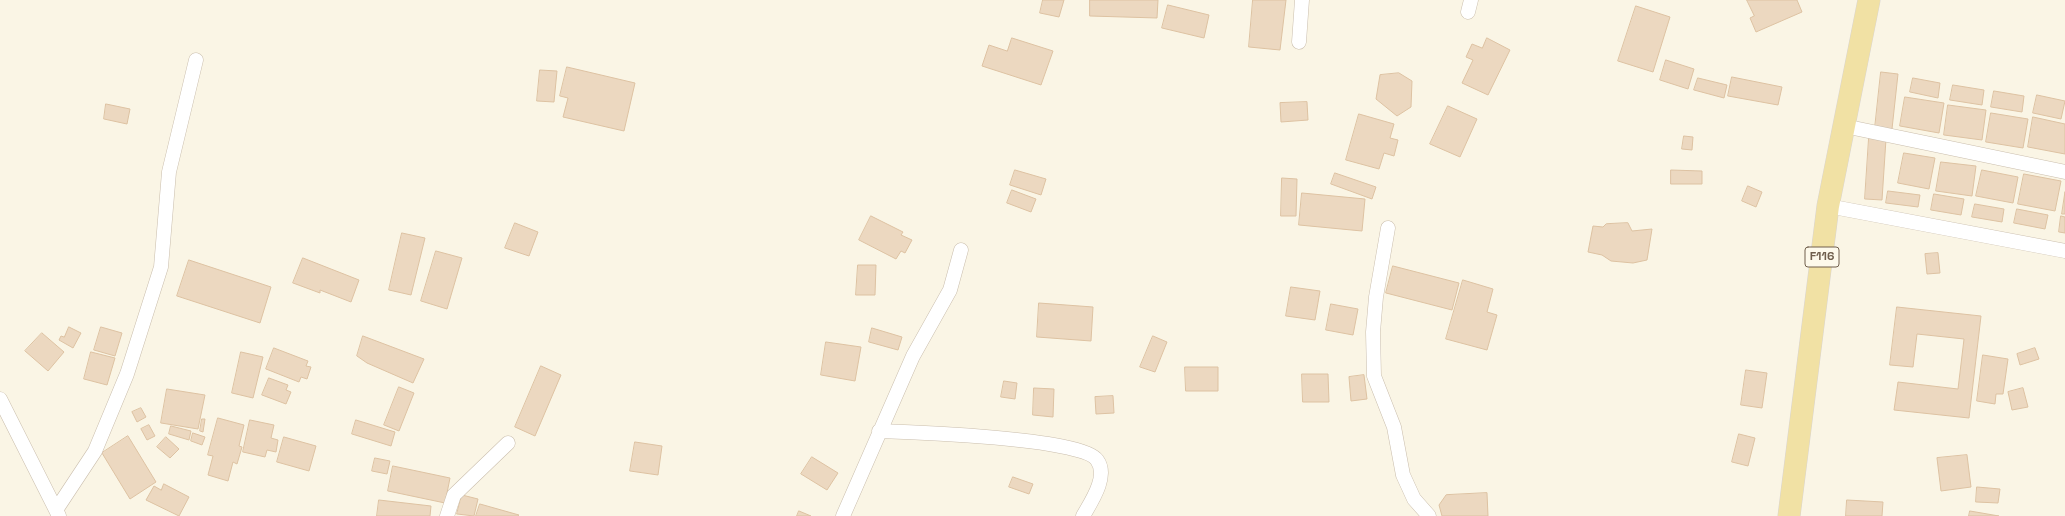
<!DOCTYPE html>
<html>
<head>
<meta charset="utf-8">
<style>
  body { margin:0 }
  canvas { display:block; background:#faf5e5 }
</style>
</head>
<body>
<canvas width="2065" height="516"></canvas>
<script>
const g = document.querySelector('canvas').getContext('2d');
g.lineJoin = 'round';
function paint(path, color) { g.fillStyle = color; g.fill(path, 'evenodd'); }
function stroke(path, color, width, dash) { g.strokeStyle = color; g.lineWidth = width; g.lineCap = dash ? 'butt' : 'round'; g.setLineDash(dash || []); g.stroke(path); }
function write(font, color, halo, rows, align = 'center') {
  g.font = font + ' "Space Grotesk",sans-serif'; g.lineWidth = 3.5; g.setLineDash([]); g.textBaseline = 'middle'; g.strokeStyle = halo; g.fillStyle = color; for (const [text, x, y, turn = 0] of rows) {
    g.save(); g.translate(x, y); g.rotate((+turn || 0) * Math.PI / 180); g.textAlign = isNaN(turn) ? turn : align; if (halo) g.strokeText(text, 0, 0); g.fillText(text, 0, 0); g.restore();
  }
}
const building = new Path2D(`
  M 1043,0 L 1064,0 L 1059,17 L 1040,13 Z
  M 1090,0 L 1158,0 L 1157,18 L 1090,16 Z
  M 1253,0 L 1286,0 L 1280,50 L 1249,47 Z
  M 1747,0 L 1797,0 L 1802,12 L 1756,32 L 1750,18 L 1754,16 Z
  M 1168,5 L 1209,15 L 1204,38 L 1162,28 Z
  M 1636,6 L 1670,17 L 1653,72 L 1618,61 Z
  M 1012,38 L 1053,51 L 1041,85 L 982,66 L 989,45 L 1007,51 Z
  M 1487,38 L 1510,50 L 1488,95 L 1462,83 L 1473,60 L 1466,57 L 1472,44 L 1482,48 Z
  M 1666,60 L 1694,69 L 1688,89 L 1660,80 Z
  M 567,67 L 635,83 L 624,131 L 563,117 L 568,98 L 560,96 Z
  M 540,70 L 557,71 L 554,102 L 537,101 Z
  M 1881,72 L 1898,74 L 1892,129 L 1875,128 Z
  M 1399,73 L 1412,81 L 1411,107 L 1397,116 L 1376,99 L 1380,75 Z
  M 1732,77 L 1782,87 L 1778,105 L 1728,96 Z
  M 1698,78 L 1727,85 L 1724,98 L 1694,90 Z
  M 1913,78 L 1940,83 L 1938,98 L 1910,92 Z
  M 1953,85 L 1984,90 L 1982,105 L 1950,100 Z
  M 1994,91 L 2024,96 L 2022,112 L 1991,107 Z
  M 2037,95 L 2065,101 L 2061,119 L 2033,113 Z
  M 1905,97 L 1944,103 L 1939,133 L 1900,126 Z
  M 1307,102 L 1308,120 L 1281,122 L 1280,103 Z
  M 106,104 L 130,109 L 127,124 L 104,119 Z
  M 1948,105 L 1986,110 L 1982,140 L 1944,135 Z
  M 1448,106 L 1477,119 L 1460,157 L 1430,144 Z
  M 1991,113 L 2028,119 L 2023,148 L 1986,142 Z
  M 1359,114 L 1394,124 L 1390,138 L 1398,140 L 1394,156 L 1384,153 L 1379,169 L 1346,160 Z
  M 2033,117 L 2065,124 L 2065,154 L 2028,147 Z
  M 1684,136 L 1693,137 L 1692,150 L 1682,149 Z
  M 1869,138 L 1886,139 L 1882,200 L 1865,199 Z
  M 1904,153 L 1935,158 L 1929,189 L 1898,183 Z
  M 1941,162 L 1976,166 L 1972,196 L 1936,191 Z
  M 1015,170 L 1046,179 L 1041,195 L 1010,185 Z
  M 1671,170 L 1702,171 L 1702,184 L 1671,184 Z
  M 1982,170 L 2018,177 L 2013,203 L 1976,196 Z
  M 1335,173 L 1376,187 L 1372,199 L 1331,184 Z
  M 2024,174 L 2061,181 L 2055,211 L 2018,204 Z
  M 1282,178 L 1297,179 L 1296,216 L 1281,216 Z
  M 1748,186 L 1762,192 L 1756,207 L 1742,201 Z
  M 1012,190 L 1036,199 L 1031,212 L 1007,203 Z
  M 1888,191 L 1920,195 L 1918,207 L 1886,203 Z
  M 2065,192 L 2065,214 L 2062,214 Z
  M 1302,193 L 1365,199 L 1362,231 L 1299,225 Z
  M 1934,194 L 1964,199 L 1961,215 L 1931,210 Z
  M 1975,204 L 2004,209 L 2002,222 L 1972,217 Z
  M 2017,209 L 2048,215 L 2045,229 L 2014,223 Z
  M 871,216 L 903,232 L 901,235 L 912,240 L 905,253 L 901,251 L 896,259 L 859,240 Z
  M 2061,216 L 2065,217 L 2065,233 L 2059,232 Z
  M 515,223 L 538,232 L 529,256 L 505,248 Z
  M 1628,223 L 1632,231 L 1652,229 L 1647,260 L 1633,263 L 1611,261 L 1602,255 L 1588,252 L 1593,226 L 1603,227 L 1606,224 Z
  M 402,233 L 425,238 L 411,295 L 389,290 Z
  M 436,251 L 462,258 L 447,309 L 421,301 Z
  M 1938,253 L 1940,273 L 1927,274 L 1925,254 Z
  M 303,258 L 359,280 L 351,302 L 320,290 L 320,293 L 293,283 Z
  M 189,260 L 271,287 L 260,323 L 177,296 Z
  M 858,265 L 876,265 L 875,295 L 856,295 Z
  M 1393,266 L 1459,283 L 1452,310 L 1386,293 Z
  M 1463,280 L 1493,289 L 1487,312 L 1497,315 L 1487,350 L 1446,339 Z
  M 1291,287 L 1320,291 L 1315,320 L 1286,316 Z
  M 1039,303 L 1093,307 L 1091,341 L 1037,337 Z
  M 1331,304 L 1358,309 L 1353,335 L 1326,330 Z
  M 1897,307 L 1981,316 L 1969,418 L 1894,410 L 1898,382 L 1958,389 L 1964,339 L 1917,334 L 1913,367 L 1890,365 Z
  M 69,327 L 81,333 L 73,348 L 59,340 L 61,336 L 64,337 Z
  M 101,327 L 122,333 L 115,356 L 94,350 Z
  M 872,328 L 902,337 L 898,350 L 869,342 Z
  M 42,333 L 64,352 L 48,371 L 25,351 Z
  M 363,336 L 424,359 L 413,383 L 367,363 L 357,356 Z
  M 1153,336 L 1167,342 L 1155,372 L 1140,367 Z
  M 826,342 L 861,347 L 855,381 L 821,375 Z
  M 274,348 L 308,361 L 306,366 L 311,367 L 307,379 L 301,377 L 299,382 L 266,369 Z
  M 2035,348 L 2039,359 L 2020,365 L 2017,354 Z
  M 91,352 L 115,358 L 107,385 L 84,379 Z
  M 241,352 L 263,357 L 253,398 L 232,393 Z
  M 1983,355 L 2008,359 L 2003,394 L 1996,394 L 1995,404 L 1977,401 Z
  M 541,366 L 561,375 L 535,436 L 515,427 Z
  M 1185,367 L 1218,367 L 1218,391 L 1186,391 Z
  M 1746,370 L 1767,373 L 1762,408 L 1741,405 Z
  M 1302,374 L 1328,374 L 1329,402 L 1303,402 Z
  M 1364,375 L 1367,399 L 1351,401 L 1349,377 Z
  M 269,378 L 288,385 L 286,390 L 291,392 L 286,404 L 262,395 Z
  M 1004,381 L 1017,383 L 1015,399 L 1001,397 Z
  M 399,387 L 414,393 L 399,431 L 384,425 Z
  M 1034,388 L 1054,389 L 1053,417 L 1033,415 Z
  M 2023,388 L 2028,407 L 2012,410 L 2008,392 Z
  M 167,389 L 205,395 L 198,429 L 161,423 Z
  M 1113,396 L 1114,413 L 1096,414 L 1095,397 Z
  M 141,408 L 146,417 L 137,422 L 132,412 Z
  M 218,418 L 244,425 L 239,446 L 242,447 L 237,464 L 233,462 L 228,481 L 208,475 L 213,456 L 208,455 Z
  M 202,419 L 205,419 L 203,432 L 200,431 Z
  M 250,420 L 274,425 L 271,438 L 278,440 L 276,452 L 267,450 L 265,457 L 243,452 Z
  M 356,420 L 395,432 L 391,446 L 352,434 Z
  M 149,425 L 155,436 L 147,440 L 141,429 Z
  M 171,426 L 191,431 L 189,440 L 169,434 Z
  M 193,433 L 205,437 L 202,445 L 191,441 Z
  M 1739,434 L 1755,438 L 1748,466 L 1732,462 Z
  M 128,436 L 156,482 L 130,499 L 102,453 Z
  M 166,437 L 179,449 L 170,458 L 157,447 Z
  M 284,437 L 316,446 L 309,471 L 277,462 Z
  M 635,442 L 662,446 L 658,475 L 630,471 Z
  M 1967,455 L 1971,487 L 1941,491 L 1937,458 Z
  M 812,457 L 838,473 L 827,490 L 801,474 Z
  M 375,458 L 390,461 L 387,474 L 372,471 Z
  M 393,466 L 450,478 L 445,503 L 388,491 Z
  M 1013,477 L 1033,484 L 1029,494 L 1009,487 Z
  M 164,484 L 189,497 L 179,516 L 146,500 L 154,486 L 161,490 Z
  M 1977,487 L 2000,489 L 1998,503 L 1976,502 Z
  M 1487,493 L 1488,516 L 1442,516 L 1439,505 L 1446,495 Z
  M 462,495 L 478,499 L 474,516 L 457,514 Z
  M 379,500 L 431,506 L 430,516 L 377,516 Z
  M 1847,500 L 1883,502 L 1882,516 L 1846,516 Z
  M 480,504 L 519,515 L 518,516 L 476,516 Z
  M 799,511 L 811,516 L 797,516 Z
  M 1970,511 L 1999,516 L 1969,516 Z`);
paint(building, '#ecd8c0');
stroke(building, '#ddc2a2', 1);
const minor = new Path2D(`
  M 1468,12 L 1471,0
  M 1299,42 L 1302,0
  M 1844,126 L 2065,172
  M 1828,206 L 2065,251
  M 1388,228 L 1376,297 L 1373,332 L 1374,376 L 1394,427 L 1403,475 L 1414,499 L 1429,516
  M 0,399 L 59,516
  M 879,431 C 911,432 1083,438 1097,460 C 1109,476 1091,502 1083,516
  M 56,510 L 95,451 L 127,374 L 161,267 L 169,172 L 196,60
  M 447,516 L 454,495 L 508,443
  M 843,516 L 913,356 L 950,290 L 961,250`);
const primary = new Path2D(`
  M 1789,516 L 1828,206 L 1869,0`);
stroke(minor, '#cabead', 15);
stroke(primary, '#dad5d1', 23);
stroke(minor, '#fff', 14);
stroke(primary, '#f1e1a4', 22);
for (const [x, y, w] of [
  [1822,257,34]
]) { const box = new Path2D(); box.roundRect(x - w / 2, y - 10, w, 20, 3); g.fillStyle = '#fdf9eb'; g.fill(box); stroke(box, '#705f4d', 1); }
write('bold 12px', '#705f4d', null, [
  ["F116",1822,257]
]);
</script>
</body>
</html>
